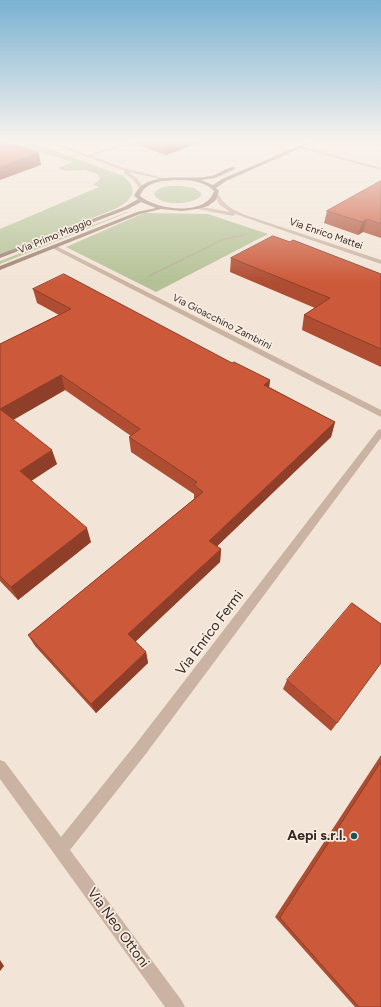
<!DOCTYPE html>
<html>
<head>
<meta charset="utf-8">
<style>
  body { margin:0 }
  canvas { display:block; background:#f2e4d6 }
</style>
</head>
<body>
<canvas width="381" height="1007"></canvas>
<script>
const g = document.querySelector('canvas').getContext('2d');
g.lineJoin = 'round';
function paint(path, color) { g.fillStyle = color; g.fill(path, 'evenodd'); }
function stroke(path, color, width, dash) { g.strokeStyle = color; g.lineWidth = width; g.lineCap = dash ? 'butt' : 'round'; g.setLineDash(dash || []); g.stroke(path); }
function write(font, color, halo, rows, align = 'center') {
  g.font = font + ' Figtree,sans-serif'; g.lineWidth = 3.5; g.setLineDash([]); g.textBaseline = 'middle'; g.strokeStyle = halo; g.fillStyle = color; for (const [text, x, y, turn = 0] of rows) {
    g.save(); g.translate(x, y); g.rotate((+turn || 0) * Math.PI / 180); g.textAlign = isNaN(turn) ? turn : align; if (halo) g.strokeText(text, 0, 0); g.fillText(text, 0, 0); g.restore();
  }
}
paint(new Path2D(`
  M 30,142 L 123,176 C 140,189 133,200 115,209 L 0,254 L 0,229 L 99,187 L 93,185 L 100,179 L 98,174 L 85,170 L 66,171 L 58,168 L 73,162 L 19,146 Z
  M 181,186 L 194,188 L 201,193 L 201,196 C 192,205 160,207 154,194 C 159,185 172,186 181,186 Z
  M 127,212 L 129,212 L 0,264 L 0,261 Z
  M 144,213 L 208,214 L 268,234 L 156,292 L 66,247 Z`), '#b4c196');
stroke(new Path2D(`
  M 149,276 L 222,240 L 247,234`), '#b69d8c', 1.5, [1, 1]);
paint(new Path2D(`
  M 45,141 L 51,141 L 88,155 L 133,141 L 139,141 L 92,156 L 124,168 L 167,179 L 165,180 L 128,172 L 137,178 L 143,187 L 139,188 L 133,180 L 124,173 L 125,171 Z
  M 300,146 L 381,168 L 381,170 L 300,148 Z
  M 215,195 L 219,195 C 224,206 234,210 245,215 L 381,260 L 381,264 L 235,214 L 233,216 L 193,208 L 196,206 L 230,212 L 219,204 Z
  M 52,246 L 56,246 L 381,410 L 381,417 L 52,248 Z
  M 381,429 L 381,438 L 145,755 L 70,850 L 182,1001 L 185,1007 L 165,1007 L 0,779 L 0,760 L 5,762 L 61,837 L 135,745 L 378,430 Z`), '#cab3a2');
paint(new Path2D(`
  M 311,141 L 316,141 L 226,181 L 216,188 L 219,191 L 216,200 L 208,206 L 197,209 L 182,211 L 161,209 L 140,214 L 0,270 L 0,266 L 137,212 L 156,208 L 141,202 L 128,209 L 0,258 L 0,254 L 124,207 L 138,199 L 134,196 C 145,169 189,181 211,176 C 219,174 227,167 235,167 L 235,169 L 215,178 L 201,180 L 213,185 L 222,179 ZM 174,180 C 189,180 203,180 214,191 C 206,217 156,210 140,196 C 145,182 161,181 174,180 Z`), '#9e8173');
paint(new Path2D(`
  M 134,141 L 201,141 L 201,142 L 166,155 L 134,144 Z
  M 381,181 L 381,238 L 363,232 L 358,235 L 324,223 L 327,211 Z
  M 231,258 L 381,274 L 381,367 L 302,330 L 304,315 L 315,308 L 230,272 Z
  M 33,289 L 232,363 L 270,380 L 269,387 L 335,422 L 331,437 L 217,546 L 221,549 L 220,562 L 135,641 L 146,652 L 148,663 L 96,713 L 35,646 L 28,635 L 194,499 L 194,494 L 131,452 L 129,437 L 131,436 L 65,390 L 13,420 L 57,464 L 31,481 L 91,542 L 18,600 L 0,581 L 0,344 L 59,315 L 37,303 Z
  M 287,680 L 337,723 L 331,731 L 283,689 Z
  M 381,755 L 381,1007 L 355,1007 L 275,917 Z`), '#af4d32');
paint(new Path2D(`
  M 176,141 L 201,141 L 201,142 L 166,155 L 166,144 Z
  M 39,153 L 41,165 L 0,180 L 0,167 Z
  M 367,219 L 363,232 L 358,235 L 362,222 Z
  M 61,375 L 65,390 L 6,424 L 0,409 Z
  M 270,380 L 268,395 L 264,385 Z
  M 335,422 L 331,437 L 209,554 L 209,541 Z
  M 52,450 L 57,464 L 25,485 L 20,471 Z
  M 87,528 L 91,542 L 18,600 L 11,587 Z
  M 221,549 L 220,562 L 131,646 L 128,634 Z
  M 146,652 L 148,663 L 96,713 L 91,704 Z
  M 0,960 L 4,966 L 0,971 Z`), '#8f3e29');
const building = new Path2D(`
  M 0,141 L 2,141 L 39,153 L 0,167 Z
  M 156,141 L 176,141 L 166,144 Z
  M 381,181 L 381,224 L 367,219 L 362,222 L 327,211 Z
  M 273,236 L 290,242 L 293,240 L 381,274 L 381,349 L 304,315 L 330,298 L 231,258 Z
  M 64,274 L 232,363 L 234,362 L 270,380 L 264,385 L 335,422 L 209,541 L 221,549 L 128,634 L 146,652 L 91,704 L 28,635 L 203,492 L 194,485 L 197,482 L 129,437 L 140,429 L 61,375 L 0,409 L 52,450 L 20,471 L 87,528 L 11,587 L 0,576 L 0,344 L 71,309 L 33,289 Z
  M 352,603 L 381,624 L 381,663 L 337,723 L 287,680 Z
  M 381,762 L 381,1007 L 359,1007 L 280,918 Z`);
paint(building, '#cc593a');
stroke(building, '#8f3e29', 1);
const sky = g.createLinearGradient(0, 0, 0, 282);
sky.addColorStop(0, '#79b2d2');
sky.addColorStop(0.5, '#f9f3ed');
sky.addColorStop(1, '#f9f3ed00');
g.fillStyle = sky;
g.fillRect(0, 0, 381, 282);
for (const [x, y, r, color] of [
  [354,836,4,"#195557"]
]) { const dot = new Path2D(); dot.arc(x, y, r, 0, 2 * Math.PI); g.fillStyle = color; g.fill(dot); stroke(dot, '#faeee2', 1.5); }
write('10px', '#342925', '#faeee2', [
  ["Via Enrico Mattei",326,234,19],
  ["Via Primo Maggio",55,236,-22],
  ["Via Gioacchino Zambrini",222,322,27]
]);
write('14px', '#342925', '#faeee2', [
  ["Via Enrico Fermi",210,633,-53],
  ["Via Neo Ottoni",118,928,54]
]);
write('bold 14px', '#342925', '#faeee2', [
  ["Aepi s.r.l.",346,836]
], 'right');
</script>
</body>
</html>
